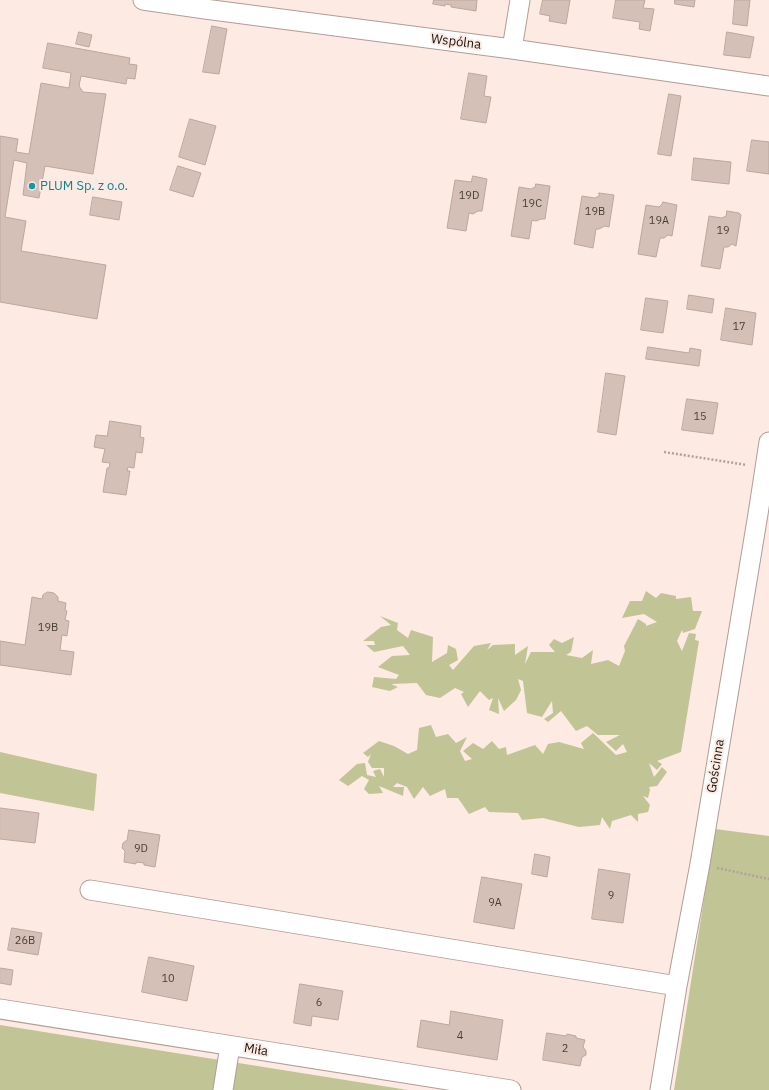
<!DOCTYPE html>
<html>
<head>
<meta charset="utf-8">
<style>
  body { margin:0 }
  canvas { display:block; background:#fceae3 }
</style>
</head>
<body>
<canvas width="769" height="1090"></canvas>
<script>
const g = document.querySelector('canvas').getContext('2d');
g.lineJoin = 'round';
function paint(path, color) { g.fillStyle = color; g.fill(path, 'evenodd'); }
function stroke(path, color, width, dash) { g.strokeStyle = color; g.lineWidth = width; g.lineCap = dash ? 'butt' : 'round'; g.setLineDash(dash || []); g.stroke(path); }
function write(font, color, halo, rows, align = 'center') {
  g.font = font + ' "IBM Plex Sans",sans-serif'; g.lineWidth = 4; g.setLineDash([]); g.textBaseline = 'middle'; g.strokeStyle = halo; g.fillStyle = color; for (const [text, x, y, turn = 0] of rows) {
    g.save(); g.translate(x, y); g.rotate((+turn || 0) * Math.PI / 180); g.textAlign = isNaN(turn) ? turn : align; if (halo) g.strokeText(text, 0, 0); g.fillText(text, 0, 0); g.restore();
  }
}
paint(new Path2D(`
  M 646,591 L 656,598 L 661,593 L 676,596 L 676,599 L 691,597 L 693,611 L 702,611 L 695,629 L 683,633 L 682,630 L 677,641 L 682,651 L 689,633 L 696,634 L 695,640 L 699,641 L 681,752 L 657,761 L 662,764 L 657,770 L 649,763 L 654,777 L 662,767 L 667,772 L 657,786 L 649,787 L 650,790 L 648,798 L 643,796 L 650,805 L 648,812 L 638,814 L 638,822 L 631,815 L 612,821 L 610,829 L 602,817 L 600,825 L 579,827 L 543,818 L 522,820 L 518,813 L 489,812 L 485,807 L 469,814 L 458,798 L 447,798 L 445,789 L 430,796 L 423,787 L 414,799 L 407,787 L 397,783 L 393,787 L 404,787 L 403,796 L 379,786 L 383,793 L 369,794 L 364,789 L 369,780 L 362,776 L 348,786 L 339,780 L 357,764 L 365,763 L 367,775 L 376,777 L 373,771 L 380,769 L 384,777 L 384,768 L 372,768 L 368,762 L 371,754 L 368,757 L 363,753 L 379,741 L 394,746 L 408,754 L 417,750 L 419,728 L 431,725 L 436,737 L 448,734 L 456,743 L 467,737 L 460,751 L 465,761 L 472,759 L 463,751 L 473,743 L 483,749 L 492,741 L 499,749 L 506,747 L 507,755 L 535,745 L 543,754 L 548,744 L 559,742 L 584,749 L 581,743 L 593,733 L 616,755 L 627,752 L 623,744 L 616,751 L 606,742 L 620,735 L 598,735 L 587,726 L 576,731 L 561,711 L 548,722 L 544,719 L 553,713 L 552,701 L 542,717 L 527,713 L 523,681 L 518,679 L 521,690 L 516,700 L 504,711 L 498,698 L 499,714 L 489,710 L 493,698 L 489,700 L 480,691 L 468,707 L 461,694 L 464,692 L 455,688 L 440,698 L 426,695 L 417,683 L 391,684 L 398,687 L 390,691 L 372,687 L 374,677 L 396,679 L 399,675 L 378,667 L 392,656 L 410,655 L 403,646 L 374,652 L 366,645 L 375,645 L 374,641 L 363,641 L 381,627 L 391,625 L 380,616 L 398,623 L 397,630 L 408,638 L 411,630 L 433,637 L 432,662 L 447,653 L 448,645 L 456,649 L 458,660 L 449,665 L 453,670 L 474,646 L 491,643 L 487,650 L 493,645 L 515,644 L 515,655 L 528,646 L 525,664 L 531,652 L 555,652 L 549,645 L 554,639 L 562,643 L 574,637 L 571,652 L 566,655 L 582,658 L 593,650 L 591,664 L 608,660 L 619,666 L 625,651 L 624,646 L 638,619 L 646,624 L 646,626 L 657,622 L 644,614 L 622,618 L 630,601 L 642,601 Z
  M 0,752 L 97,774 L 94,811 L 0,793 Z
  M 715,829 L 769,836 L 769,1090 L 674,1090 Z
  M 0,1025 L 408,1090 L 0,1090 Z`), '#c1c494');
const building = new Path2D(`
  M 434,0 L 477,0 L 476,11 L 451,7 L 451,5 L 445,4 L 445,6 L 433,4 Z
  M 543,0 L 570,0 L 566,24 L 549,21 L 550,16 L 540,14 Z
  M 616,0 L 645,0 L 643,8 L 654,9 L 650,31 L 639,29 L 640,22 L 613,18 Z
  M 675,0 L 695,0 L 694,7 L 675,4 Z
  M 735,0 L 750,0 L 747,26 L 733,24 Z
  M 212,26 L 227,29 L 219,74 L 203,72 Z
  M 79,32 L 92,35 L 89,47 L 76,44 Z
  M 727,32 L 754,37 L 750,58 L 724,55 Z
  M 48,43 L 130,58 L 129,64 L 137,65 L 135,79 L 127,78 L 126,84 L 81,76 L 79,86 L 83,92 L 106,94 L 93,174 L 45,166 L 39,198 L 23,195 L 27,163 L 14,160 L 5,217 L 26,221 L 21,251 L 106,265 L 97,319 L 0,302 L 0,136 L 18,139 L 16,152 L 29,154 L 41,83 L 69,88 L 71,73 L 43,68 Z
  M 469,73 L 487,76 L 484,96 L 491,97 L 486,123 L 461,119 Z
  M 669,94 L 681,96 L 671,156 L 658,154 Z
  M 190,119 L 216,126 L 205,165 L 179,157 Z
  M 752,140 L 769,142 L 769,174 L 747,171 Z
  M 694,158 L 731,162 L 729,184 L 692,180 Z
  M 178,166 L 201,173 L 193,197 L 170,190 Z
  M 473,176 L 487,179 L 482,211 L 478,211 L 473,214 L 469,213 L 466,231 L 447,228 L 455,180 L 471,182 Z
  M 536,184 L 550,186 L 545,219 L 541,219 L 536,221 L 532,220 L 529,239 L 511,236 L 519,187 L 531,189 L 535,187 Z
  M 599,193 L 614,195 L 609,227 L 605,226 L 599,229 L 596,229 L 593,248 L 574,244 L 582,196 L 595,198 L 599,196 Z
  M 93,197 L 122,202 L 119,220 L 90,215 Z
  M 663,202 L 677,205 L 672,236 L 668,235 L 664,238 L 660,238 L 656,257 L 638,254 L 646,205 L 659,207 L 662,204 Z
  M 727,211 L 739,213 L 741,215 L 736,246 L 732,244 L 728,247 L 724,247 L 720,269 L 701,266 L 709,216 L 722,218 L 726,216 Z
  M 689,295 L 714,299 L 712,313 L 687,309 Z
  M 646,298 L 668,301 L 663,333 L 641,330 Z
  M 726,308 L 756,313 L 752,345 L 721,340 Z
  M 648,347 L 689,353 L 690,348 L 701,350 L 699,366 L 646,359 Z
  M 606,373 L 625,376 L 616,435 L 598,432 Z
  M 687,399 L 718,403 L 713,434 L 682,430 Z
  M 110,421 L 141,426 L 140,437 L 144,438 L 142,453 L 136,452 L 134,468 L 128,467 L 127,471 L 130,471 L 126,495 L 103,492 L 107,468 L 109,468 L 110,463 L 102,462 L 105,449 L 94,447 L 96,435 L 107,436 Z
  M 48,592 L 54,593 L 58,597 L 58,601 L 66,603 L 65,610 L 67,611 L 65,620 L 69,621 L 67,636 L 62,635 L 60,650 L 74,652 L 71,675 L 0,665 L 0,641 L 25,645 L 32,597 L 42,599 L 43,595 Z
  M 0,808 L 39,813 L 35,843 L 0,839 Z
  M 129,830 L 160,835 L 155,867 L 144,865 L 144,863 L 136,862 L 136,864 L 124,862 L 125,851 L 122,848 L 123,843 L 127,840 Z
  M 535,854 L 550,857 L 547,877 L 532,874 Z
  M 599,869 L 630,874 L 623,923 L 592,919 Z
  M 482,877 L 522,884 L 514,929 L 474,922 Z
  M 12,928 L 42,933 L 38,955 L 8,950 Z
  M 149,957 L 194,966 L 187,1001 L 142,992 Z
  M 0,968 L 13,970 L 11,985 L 0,983 Z
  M 300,984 L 343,991 L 338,1020 L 312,1016 L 311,1026 L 294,1023 Z
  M 451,1011 L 503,1020 L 497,1060 L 417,1047 L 421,1020 L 449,1025 Z
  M 547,1033 L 566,1036 L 567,1034 L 576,1036 L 576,1038 L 585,1040 L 583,1047 L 586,1051 L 586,1055 L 582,1057 L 580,1066 L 543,1060 Z`);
paint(building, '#d5c0b7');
stroke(building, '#bba79e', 1);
const minor = new Path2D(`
  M 143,0 L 205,9 L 512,49 L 769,86
  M 512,49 L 520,0
  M 90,890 L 677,986
  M 0,1009 L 511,1090
  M 223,1090 L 230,1046
  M 660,1090 L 677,986 L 700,864 L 758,514 L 769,442`);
stroke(minor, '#b29d95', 21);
stroke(new Path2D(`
  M 664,452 L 747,465
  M 717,868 L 769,879`), '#b0a29c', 2.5, [2, 2]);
stroke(minor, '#fff', 19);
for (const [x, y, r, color] of [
  [32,186,4,"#0f9aa8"]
]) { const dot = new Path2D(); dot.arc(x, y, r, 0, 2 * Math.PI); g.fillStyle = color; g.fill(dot); stroke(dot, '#fceae3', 1.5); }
write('11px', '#483e38', null, [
  ["19D",469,196],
  ["19C",532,204],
  ["19B",595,212],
  ["19A",659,221],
  ["19",723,231],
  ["17",739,327],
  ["15",700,417],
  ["19B",48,628],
  ["9D",141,849],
  ["9",611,896],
  ["9A",495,903],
  ["26B",25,941],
  ["10",168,979],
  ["6",319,1003],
  ["4",460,1036],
  ["2",565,1049]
]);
write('13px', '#19120e', '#fceae3', [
  ["Wspólna",456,42,7],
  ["Gościnna",716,766,-81],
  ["Miła",256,1050,9]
]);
write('13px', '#0d838f', '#fceae3', [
  ["PLUM Sp. z o.o.",40,186]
], 'left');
</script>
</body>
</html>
